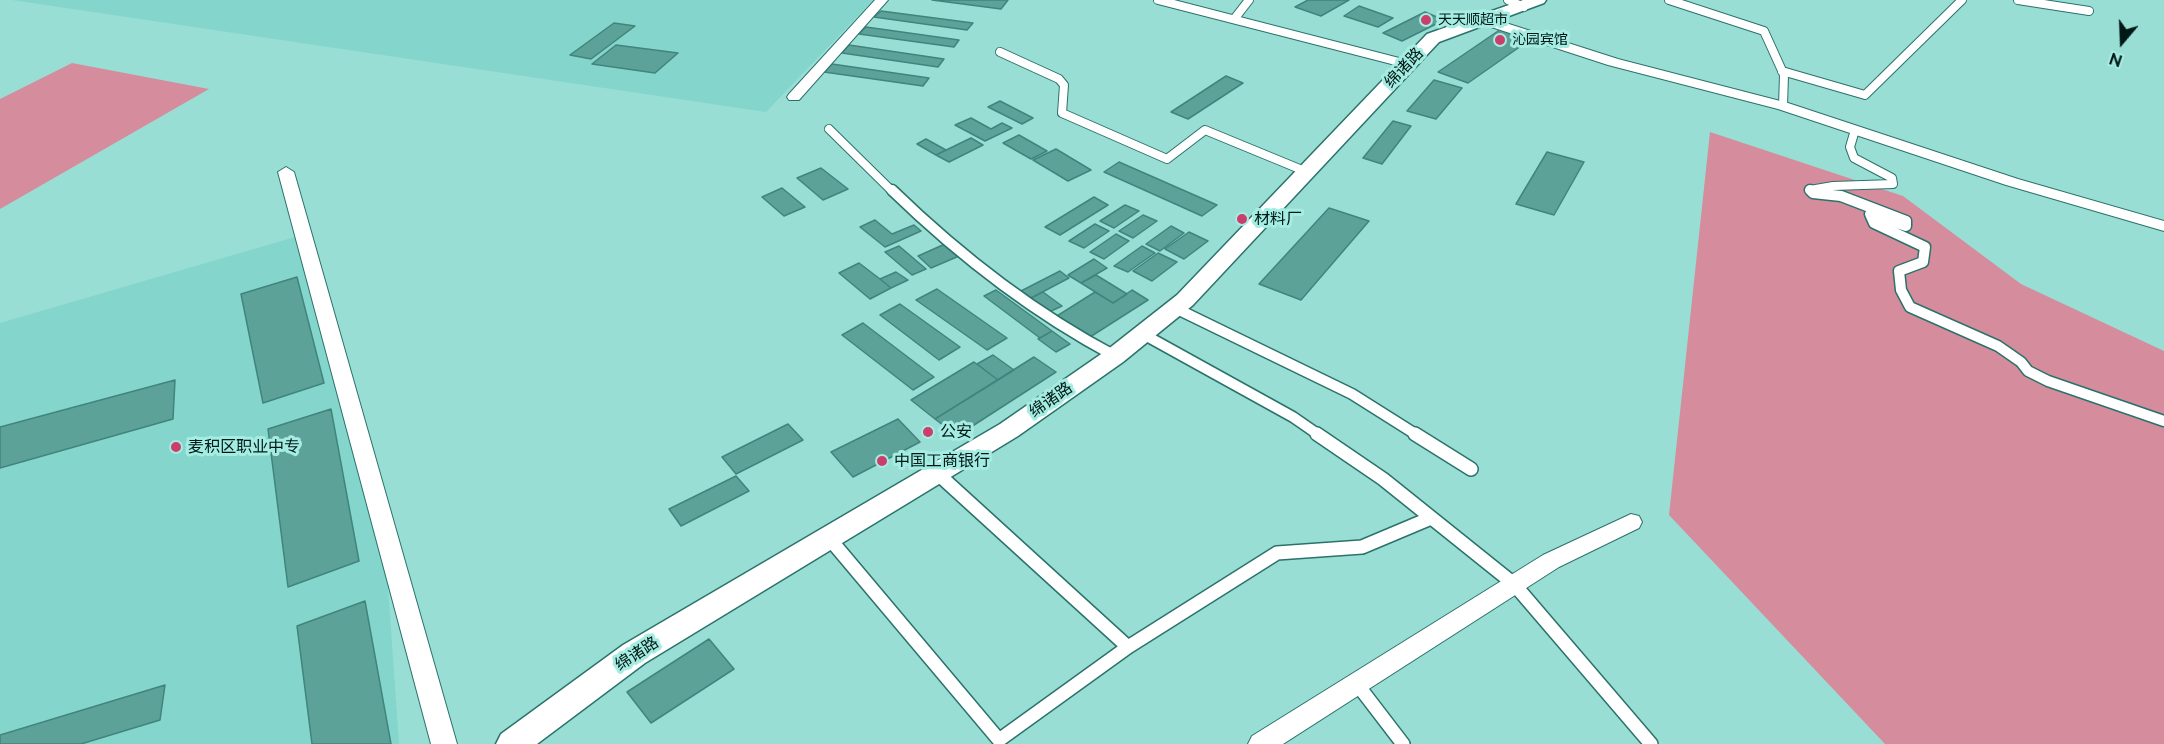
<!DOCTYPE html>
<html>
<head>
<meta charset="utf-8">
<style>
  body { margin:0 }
  #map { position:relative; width:2164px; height:744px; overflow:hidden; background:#98ded5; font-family:Raleway,sans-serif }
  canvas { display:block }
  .north { position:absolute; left:2092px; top:12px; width:60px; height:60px; -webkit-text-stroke:4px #a5ece2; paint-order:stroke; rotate:199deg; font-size:16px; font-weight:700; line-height:24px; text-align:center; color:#001916 }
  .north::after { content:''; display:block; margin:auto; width:21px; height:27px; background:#001916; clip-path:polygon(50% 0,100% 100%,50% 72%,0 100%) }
</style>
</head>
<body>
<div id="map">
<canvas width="2164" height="744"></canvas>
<div class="north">N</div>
</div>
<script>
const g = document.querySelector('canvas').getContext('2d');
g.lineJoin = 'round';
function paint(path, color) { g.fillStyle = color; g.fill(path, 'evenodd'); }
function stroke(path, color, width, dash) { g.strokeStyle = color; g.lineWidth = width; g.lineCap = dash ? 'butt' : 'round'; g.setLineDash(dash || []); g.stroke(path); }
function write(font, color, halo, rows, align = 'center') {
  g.font = font + ' Raleway,"Noto Sans SC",sans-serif'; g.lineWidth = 6; g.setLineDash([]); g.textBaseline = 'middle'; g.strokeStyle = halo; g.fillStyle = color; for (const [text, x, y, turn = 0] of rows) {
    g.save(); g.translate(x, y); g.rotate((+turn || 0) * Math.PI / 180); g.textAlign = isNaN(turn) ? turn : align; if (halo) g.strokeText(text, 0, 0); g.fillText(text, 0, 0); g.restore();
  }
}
paint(new Path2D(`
  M 12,0 L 873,0 L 766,112 Z
  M 295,237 L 387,572 L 399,744 L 0,744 L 0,323 Z`), '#84d5cb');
paint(new Path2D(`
  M 72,63 L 209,89 L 0,209 L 0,99 Z
  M 1710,132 L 1903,196 L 2021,284 L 2164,351 L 2164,744 L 1885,744 L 1669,515 Z`), '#d58d9d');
const building = new Path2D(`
  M 932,0 L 1008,0 L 1001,9 Z
  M 1308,0 L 1349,0 L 1321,16 L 1295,7 Z
  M 1359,6 L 1393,18 L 1378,27 L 1344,16 Z
  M 881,11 L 973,23 L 967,30 L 874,17 Z
  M 1425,12 L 1444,20 L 1402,41 L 1383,33 Z
  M 614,23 L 635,26 L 591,59 L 570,55 Z
  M 866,27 L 959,40 L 954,47 L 859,34 Z
  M 1501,29 L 1531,39 L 1468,83 L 1438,72 Z
  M 616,45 L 678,53 L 655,73 L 592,64 Z
  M 849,45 L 944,59 L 938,67 L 842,53 Z
  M 832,64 L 929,78 L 923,86 L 824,72 Z
  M 1226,76 L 1243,83 L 1188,119 L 1171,112 Z
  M 1434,80 L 1462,88 L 1436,119 L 1407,111 Z
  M 1000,101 L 1033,118 L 1022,124 L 988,107 Z
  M 971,118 L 991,129 L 1002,123 L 1012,128 L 985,141 L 955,125 Z
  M 1393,121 L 1411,126 L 1382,164 L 1363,158 Z
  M 1019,135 L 1047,151 L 1031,159 L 1003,143 Z
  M 971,138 L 983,145 L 949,162 L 936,155 Z
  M 926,139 L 946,150 L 936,155 L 917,144 Z
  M 1056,149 L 1091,170 L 1068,181 L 1033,160 Z
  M 1547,152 L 1584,162 L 1554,215 L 1516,204 Z
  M 1119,162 L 1217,205 L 1202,216 L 1104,172 Z
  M 821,168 L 848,189 L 823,200 L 797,178 Z
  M 782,188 L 805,207 L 784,216 L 762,197 Z
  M 1094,197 L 1108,205 L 1060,235 L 1045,227 Z
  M 1125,205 L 1139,211 L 1114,228 L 1100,221 Z
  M 1329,208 L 1369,221 L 1301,300 L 1259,284 Z
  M 1143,215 L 1157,221 L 1133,238 L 1119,231 Z
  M 875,220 L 892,234 L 914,225 L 921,231 L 885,247 L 860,227 Z
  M 1095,224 L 1109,231 L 1084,248 L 1069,241 Z
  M 1171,226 L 1184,233 L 1160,251 L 1146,244 Z
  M 1189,232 L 1208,241 L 1184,259 L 1165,249 Z
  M 1116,234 L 1129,241 L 1104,259 L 1090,252 Z
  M 945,244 L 959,256 L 931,268 L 918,256 Z
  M 899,246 L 926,269 L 912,275 L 885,252 Z
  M 1142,246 L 1155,253 L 1128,272 L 1114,266 Z
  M 1158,253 L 1177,262 L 1152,281 L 1133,271 Z
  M 1094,259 L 1107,268 L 1081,283 L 1068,275 Z
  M 859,263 L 880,279 L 891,288 L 870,299 L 839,273 Z
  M 1060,271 L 1069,278 L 1031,298 L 1021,291 Z
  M 896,272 L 908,280 L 891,288 L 880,279 Z
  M 1096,275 L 1127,294 L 1113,303 L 1081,283 Z
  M 297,277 L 324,383 L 263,403 L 241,294 Z
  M 937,289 L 1007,338 L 987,350 L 916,300 Z
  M 996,290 L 1052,331 L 1040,338 L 984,296 Z
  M 1132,290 L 1148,300 L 1090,337 L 1057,316 L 1095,292 L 1113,303 Z
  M 1043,292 L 1062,306 L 1049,312 L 1031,298 Z
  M 900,304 L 960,347 L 939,360 L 880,315 Z
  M 863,323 L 934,377 L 913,390 L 842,335 Z
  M 1052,331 L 1070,344 L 1056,352 L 1038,339 Z
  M 993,355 L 1014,370 L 998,380 L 977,364 Z
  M 1034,357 L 1056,372 L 957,436 L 935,419 Z
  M 974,362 L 998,380 L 935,419 L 911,400 Z
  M 175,380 L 173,419 L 0,468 L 0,427 Z
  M 331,409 L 359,561 L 288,587 L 268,429 Z
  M 898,419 L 920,442 L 853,477 L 831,452 Z
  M 788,424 L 803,440 L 736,474 L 722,457 Z
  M 736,476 L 749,491 L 681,526 L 669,509 Z
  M 365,601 L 391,744 L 312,744 L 297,626 Z
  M 709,639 L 734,669 L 651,723 L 627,692 Z
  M 165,685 L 160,720 L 81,744 L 0,744 L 0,735 Z`);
paint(building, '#5da299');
stroke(building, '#40857d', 1.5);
const serviceFar2 = new Path2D(`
  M 1158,0 L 1407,64
  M 1508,0 L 1524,7
  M 1669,0 L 1764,31 L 1784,75 L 1783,106
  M 2018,0 L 2089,11
  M 1235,18 L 1249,0
  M 1000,52 L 1059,79 L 1064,85 L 1062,113 L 1167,159 L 1205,130 L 1307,172
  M 1782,71 L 1865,95 L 1962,0
  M 829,129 L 893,192
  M 1812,192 L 1810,190 L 1833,186 L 1893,184 L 1892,178 L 1854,158 L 1850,147 L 1855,130`);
const serviceFar1 = new Path2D(`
  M 892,190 C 959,255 1032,312 1115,356
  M 1810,190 L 1813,193 L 1841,196 L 1906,221 L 1906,226 L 1870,214 L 1874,223 L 1925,247 L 1923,262 L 1899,271 L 1901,290 L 1910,307 L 1998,346 L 2021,362 L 2028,371 L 2048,381 L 2164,421
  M 1175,308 L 1352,394 L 1417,435
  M 1143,334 L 1293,417 L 1319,435`);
const service = new Path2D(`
  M 1317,434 L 1383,479 L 1514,584 L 1651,744
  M 1415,434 L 1471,469
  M 937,473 L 1128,647
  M 829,538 L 999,740 L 1128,647 L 1277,553 L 1362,547 L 1431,518
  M 1357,684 L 1403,744`);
const minor = new Path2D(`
  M 875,0 L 888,0 L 799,100 L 789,100 L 787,97 L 789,94 Z
  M 1484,16 L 1618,59 L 1788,103 L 2018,179 L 2164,221 L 2164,231 L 2006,185 L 1778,109 L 1608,65 L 1479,23 L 1477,20 Z
  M 286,167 L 294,172 L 457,744 L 431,744 L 278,172 Z
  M 1631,514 L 1639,516 L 1642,522 L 1639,528 L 1559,567 L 1283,744 L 1248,744 L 1252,736 L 1543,555 Z`);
const tertiary = new Path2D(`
  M 1523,0 L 1546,0 L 1544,3 L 1439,42 L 1193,305 L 1123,362 L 1018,436 L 645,663 L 537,744 L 496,744 L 501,734 L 623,645 L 1000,424 L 1107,350 L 1177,295 L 1427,34 Z`);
stroke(serviceFar2, '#2b726a', 10);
stroke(serviceFar1, '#2b726a', 13);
stroke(service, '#2b726a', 16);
stroke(minor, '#2b726a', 2);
stroke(tertiary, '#2b726a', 3);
stroke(serviceFar2, '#fff', 8);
stroke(serviceFar1, '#fff', 10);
stroke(service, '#fff', 13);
paint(minor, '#fff');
paint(tertiary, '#fff');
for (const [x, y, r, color] of [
  [1426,20,6,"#cb3e6c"],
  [1500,40,6,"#cb3e6c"],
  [1242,219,6,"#cb3e6c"],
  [928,432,6,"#cb3e6c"],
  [176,447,6,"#cb3e6c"],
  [882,461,6,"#cb3e6c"]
]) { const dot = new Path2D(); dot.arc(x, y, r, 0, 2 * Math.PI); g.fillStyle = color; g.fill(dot); stroke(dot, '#a5ece2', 2); }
write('14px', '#001916', '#a5ece2', [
  ["天天顺超市",1438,20],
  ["沁园宾馆",1512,40]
], 'left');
write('16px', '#001916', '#a5ece2', [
  ["绵诸路",1404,68,-47],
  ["绵诸路",1051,400,-35],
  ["绵诸路",637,654,-33]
]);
write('16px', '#001916', '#a5ece2', [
  ["材料厂",1254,219],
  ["公安",940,432],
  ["麦积区职业中专",188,447],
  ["中国工商银行",894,461]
], 'left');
</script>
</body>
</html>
